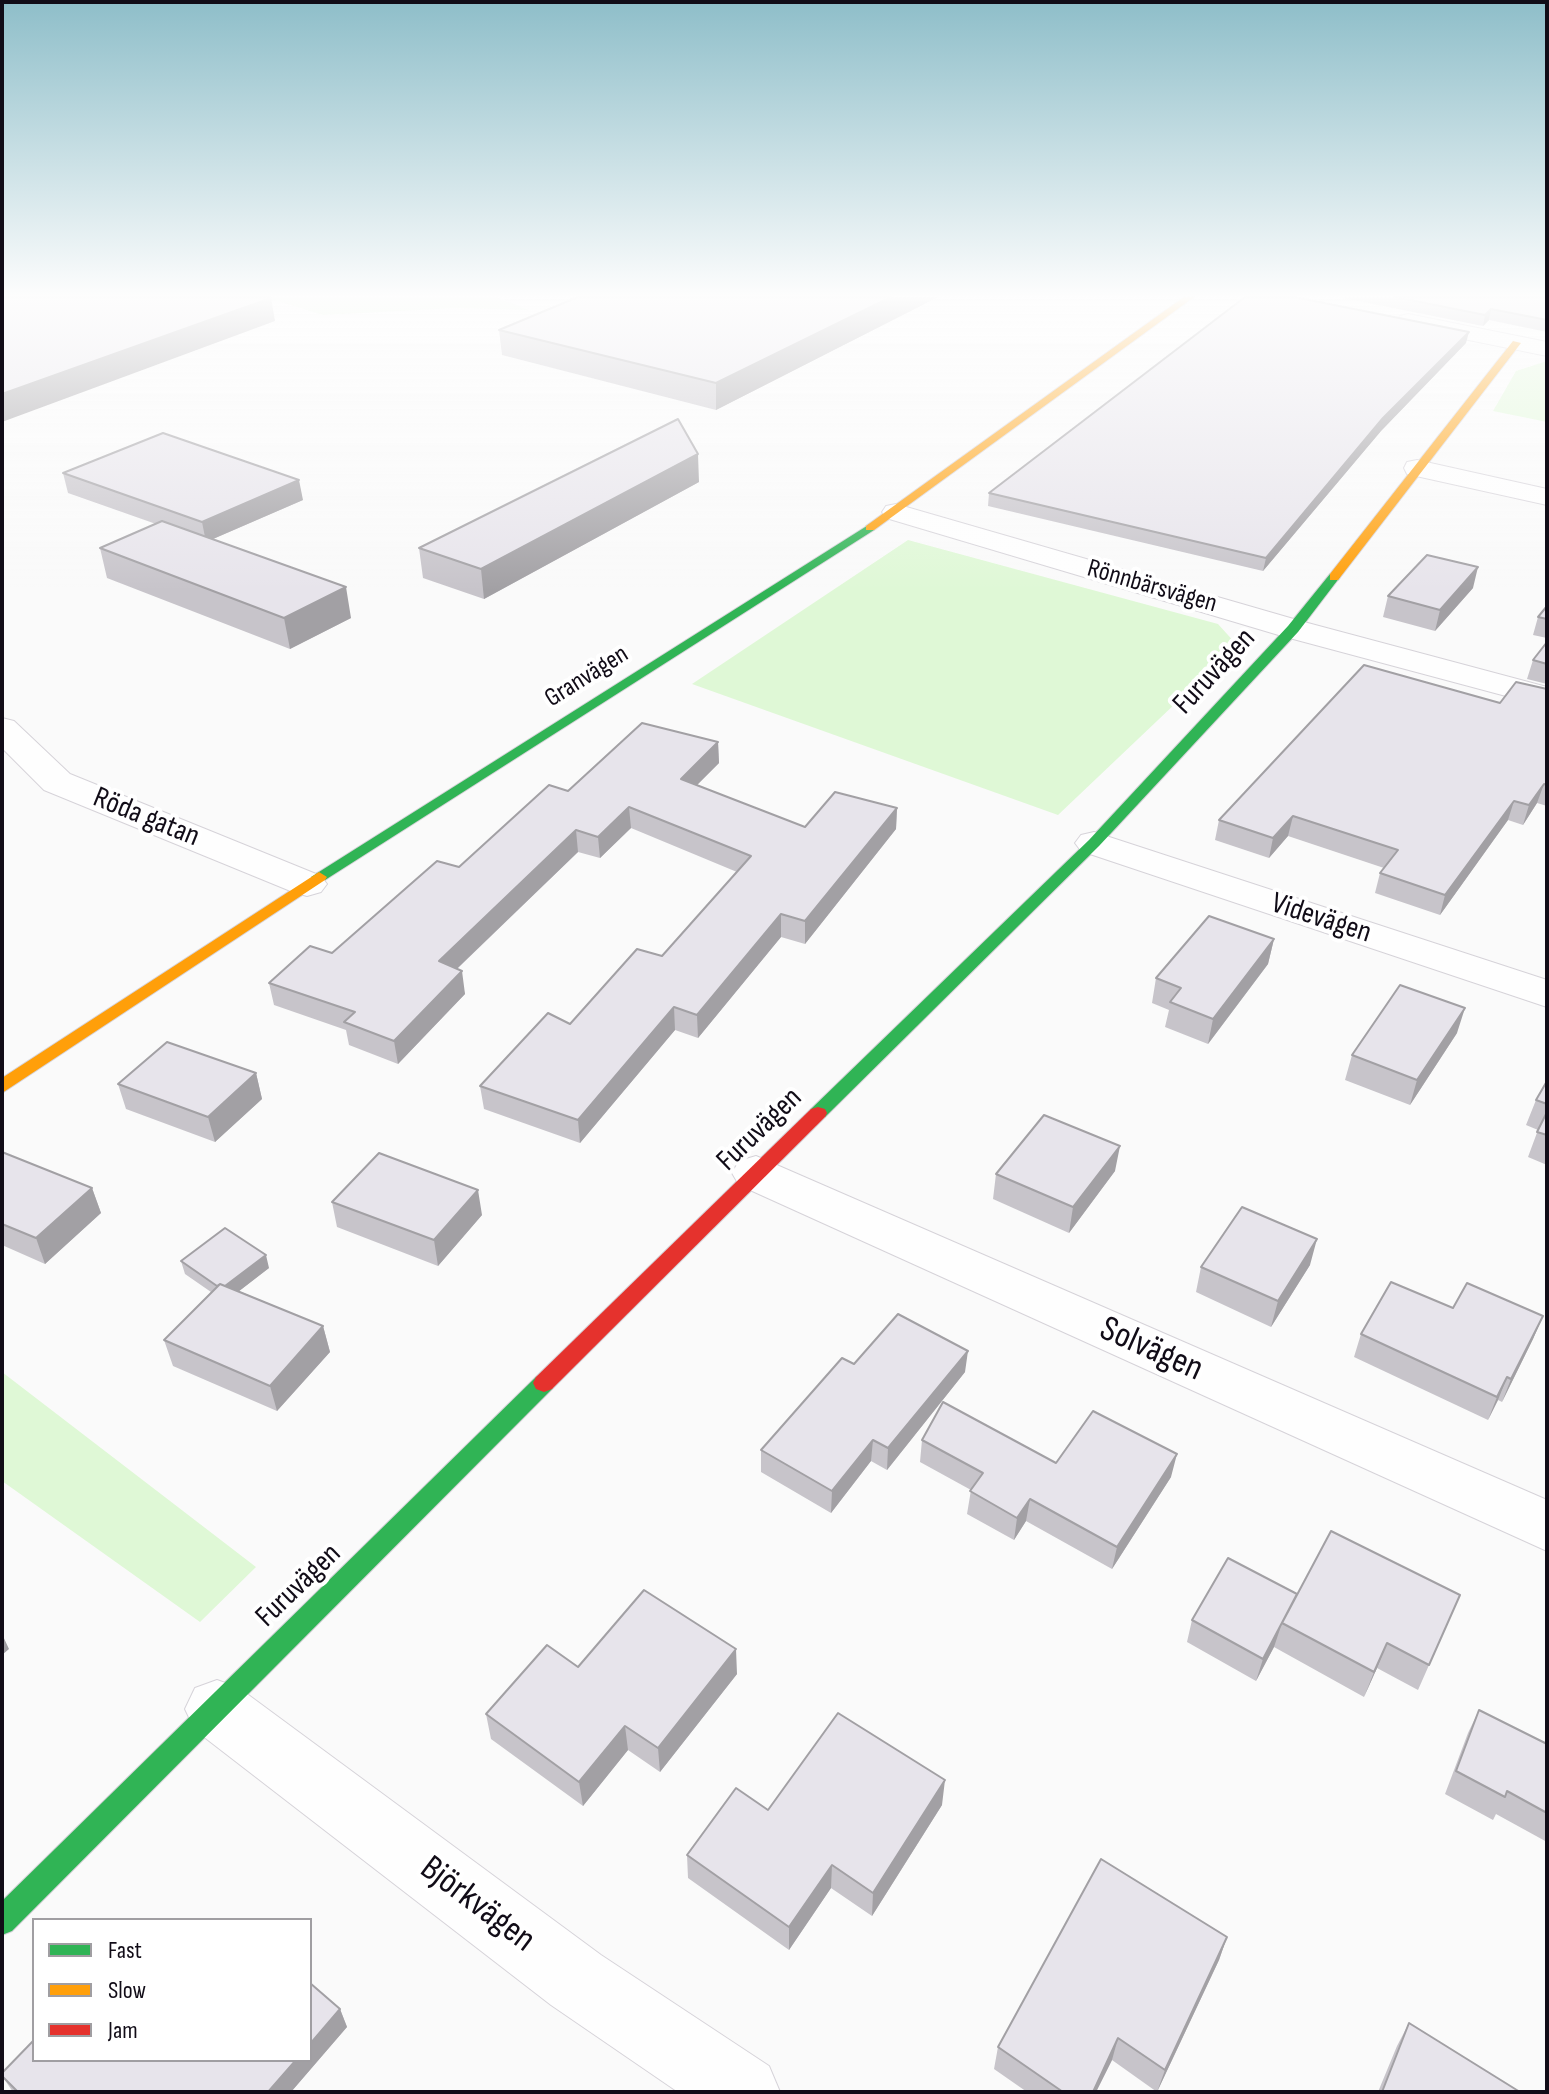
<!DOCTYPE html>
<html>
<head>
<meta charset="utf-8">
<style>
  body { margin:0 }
  #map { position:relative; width:1549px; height:2094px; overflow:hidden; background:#fafafa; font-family:"Sofia Sans Condensed",sans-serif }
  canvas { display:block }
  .frame { position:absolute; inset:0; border:4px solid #110c17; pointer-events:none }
  .legend { position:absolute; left:32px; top:1918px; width:280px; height:144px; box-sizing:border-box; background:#fff; border:2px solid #a09ea2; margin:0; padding:10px 14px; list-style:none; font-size:24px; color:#110c17 }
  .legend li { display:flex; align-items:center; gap:16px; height:40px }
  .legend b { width:40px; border:2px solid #a09ea2 }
</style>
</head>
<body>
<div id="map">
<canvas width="1549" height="2094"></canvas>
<div class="frame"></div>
<ul class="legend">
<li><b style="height:10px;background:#30b455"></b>Fast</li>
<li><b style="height:10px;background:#ff9f0a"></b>Slow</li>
<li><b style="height:10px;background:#e5322d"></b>Jam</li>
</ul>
</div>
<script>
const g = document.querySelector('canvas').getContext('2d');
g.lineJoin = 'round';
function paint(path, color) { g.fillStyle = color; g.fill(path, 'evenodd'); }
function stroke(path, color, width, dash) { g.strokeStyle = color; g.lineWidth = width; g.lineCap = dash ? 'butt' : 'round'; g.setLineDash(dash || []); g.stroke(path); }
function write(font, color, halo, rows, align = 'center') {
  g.font = font + ' "Sofia Sans Condensed",sans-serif'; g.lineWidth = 8; g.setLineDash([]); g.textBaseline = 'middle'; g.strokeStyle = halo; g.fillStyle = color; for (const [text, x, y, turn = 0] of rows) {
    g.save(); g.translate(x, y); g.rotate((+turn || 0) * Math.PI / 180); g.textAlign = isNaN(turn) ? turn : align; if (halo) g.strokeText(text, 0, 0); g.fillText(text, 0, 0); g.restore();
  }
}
paint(new Path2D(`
  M 265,297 L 496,297 L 529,310 L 455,308 L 323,315 Z
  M 1547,361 L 1547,422 L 1493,411 L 1516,371 Z
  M 908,540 L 1218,624 L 1237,645 L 1058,815 L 692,684 Z
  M 2,1372 L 256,1567 L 200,1622 L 2,1481 Z`), '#dff8d6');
const street = new Path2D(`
  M 1408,314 L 1547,342 L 1547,356 L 1400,326 L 1397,321 L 1400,316 Z
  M 1417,460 L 1547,489 L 1547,505 L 1407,474 L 1404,468 L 1407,462 Z
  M 896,504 L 1304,622 L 1547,687 L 1547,707 L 1282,636 L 886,518 L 882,512 L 886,506 Z
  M 2,718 L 14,721 L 70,774 L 321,876 L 327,884 L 321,892 L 307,896 L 293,892 L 44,790 L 2,748 Z
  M 1094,832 L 1547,980 L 1547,1007 L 1081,851 L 1075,843 L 1081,835 Z
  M 756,1156 L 1547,1500 L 1547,1551 L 739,1185 L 732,1173 L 739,1161 Z
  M 217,1680 L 239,1688 L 601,1955 L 769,2066 L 780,2092 L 678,2092 L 551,2005 L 195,1730 L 185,1709 L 195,1688 Z`);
const fast = new Path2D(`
  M 870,524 L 874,526 L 874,530 L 325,880 L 313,880 L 311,877 Z
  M 1330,574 L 1340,577 L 1298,632 L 1099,846 L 825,1117 L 811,1117 L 809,1113 L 811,1109 L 1089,840 L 1288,626 Z
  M 544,1374 L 552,1377 L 555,1383 L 552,1389 L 12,1931 L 2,1935 L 2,1901 L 536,1377 Z`);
const slow = new Path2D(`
  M 1184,297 L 1194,297 L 874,530 L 866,530 L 866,526 Z
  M 1513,341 L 1521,343 L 1338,580 L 1330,580 L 1330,574 Z
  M 319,872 L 327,877 L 325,880 L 2,1093 L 2,1078 Z`);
const jam = new Path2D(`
  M 818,1107 L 825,1109 L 827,1113 L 825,1117 L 552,1389 L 544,1392 L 536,1389 L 533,1383 L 536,1377 L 811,1109 Z`);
stroke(street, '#d6d3d9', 2);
stroke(fast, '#d6d3d9', 2);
stroke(slow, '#d6d3d9', 2);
stroke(jam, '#d6d3d9', 2);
paint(street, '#fefefe');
paint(fast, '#30b455');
paint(slow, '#ff9f0a');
paint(jam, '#e5322d');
paint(new Path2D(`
  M 938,297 L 716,410 L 502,355 L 499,330 Z
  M 1338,297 L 1547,297 L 1547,332 L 1489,320 L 1483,326 Z
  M 1466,343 L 1381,431 L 1263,571 L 988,506 L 989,493 Z
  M 63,473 L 303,500 L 213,539 L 351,618 L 290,649 L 107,578 L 100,548 L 156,524 L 68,493 Z
  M 699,482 L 484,599 L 423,578 L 419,548 Z
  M 1473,588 L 1435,631 L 1383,617 L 1388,596 Z
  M 1547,606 L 1547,638 L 1533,635 L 1538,617 Z
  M 1547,642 L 1547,684 L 1527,679 L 1533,660 Z
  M 1547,689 L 1547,806 L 1537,803 L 1523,825 L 1508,820 L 1440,915 L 1375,893 L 1380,873 L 1384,868 L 1288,836 L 1269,858 L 1215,840 L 1219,820 L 1500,703 Z
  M 718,742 L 719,763 L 697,785 L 805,827 L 897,808 L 896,829 L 805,944 L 781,937 L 698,1038 L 675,1030 L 580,1143 L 484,1109 L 480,1086 L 570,1024 L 662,956 L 737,872 L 631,828 L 600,858 L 578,852 L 457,969 L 465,994 L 398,1064 L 349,1045 L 346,1030 L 274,1005 L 269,983 L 332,953 L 459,867 L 568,791 Z
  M 1274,939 L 1268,964 L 1208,1044 L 1165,1027 L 1169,1010 L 1152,1003 L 1156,978 Z
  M 1457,1033 L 1410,1105 L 1345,1080 L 1352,1055 Z
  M 256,1073 L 262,1099 L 215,1142 L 126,1109 L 118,1084 Z
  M 1547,1081 L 1547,1165 L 1528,1157 L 1538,1130 L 1526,1125 L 1536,1100 Z
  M 2,1152 L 92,1188 L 101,1213 L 45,1264 L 2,1245 Z
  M 1115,1171 L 1069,1233 L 993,1199 L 996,1174 Z
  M 332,1202 L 482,1215 L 438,1266 L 337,1227 Z
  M 181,1261 L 269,1268 L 239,1291 L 323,1326 L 330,1352 L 277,1411 L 173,1366 L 164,1340 L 211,1292 L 185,1274 Z
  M 1310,1265 L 1271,1327 L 1196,1292 L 1201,1267 Z
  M 1453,1308 L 1543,1316 L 1533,1339 L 1502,1402 L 1498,1400 L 1488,1420 L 1354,1357 L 1361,1334 Z
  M 854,1364 L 965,1372 L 887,1470 L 871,1461 L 831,1513 L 761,1472 L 761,1450 Z
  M 922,1440 L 1056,1463 L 1171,1477 L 1112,1569 L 1026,1521 L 1014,1540 L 967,1514 L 971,1490 L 920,1462 Z
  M 1297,1594 L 1460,1595 L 1418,1690 L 1377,1668 L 1364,1697 L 1274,1647 L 1256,1681 L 1187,1642 L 1192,1620 Z
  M 578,1667 L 737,1674 L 660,1772 L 628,1750 L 583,1806 L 491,1739 L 486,1714 Z
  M 1479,1710 L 1547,1744 L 1547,1842 L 1496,1814 L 1493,1820 L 1445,1794 L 1468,1733 Z
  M 942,1805 L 872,1916 L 831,1888 L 789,1950 L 688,1878 L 687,1855 L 768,1810 Z
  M 1227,1937 L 1219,1960 L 1157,2092 L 1112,2060 L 1096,2092 L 1027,2092 L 994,2069 L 998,2047 Z
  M 340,2009 L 347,2027 L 291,2092 L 13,2092 L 2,2076 L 34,2060 Z
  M 1409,2023 L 1520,2092 L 1378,2092 L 1397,2046 Z`), '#c7c4ca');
paint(new Path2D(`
  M 891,297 L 938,297 L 716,410 L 716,383 Z
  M 271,298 L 275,321 L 2,422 L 2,394 Z
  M 1491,309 L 1489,320 L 1483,326 L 1485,315 Z
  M 1469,332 L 1466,343 L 1381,431 L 1263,571 L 1266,558 L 1383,418 Z
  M 698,454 L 699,482 L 484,599 L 481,569 Z
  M 299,480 L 303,500 L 206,542 L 202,522 Z
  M 1478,567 L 1473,588 L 1435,631 L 1440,610 Z
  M 346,587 L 351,618 L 290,649 L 284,618 Z
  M 718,742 L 719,763 L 682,800 L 681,779 Z
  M 1544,784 L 1537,803 L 1523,825 L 1529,805 Z
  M 1514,801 L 1508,820 L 1440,915 L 1445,895 Z
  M 629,807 L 631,828 L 600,858 L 598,837 Z
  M 897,808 L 896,829 L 805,944 L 805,921 Z
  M 1293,816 L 1288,836 L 1269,858 L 1273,838 Z
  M 576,830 L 578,852 L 442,983 L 439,961 Z
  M 781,914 L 781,937 L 698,1038 L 697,1015 Z
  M 1274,939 L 1268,964 L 1208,1044 L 1213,1019 Z
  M 462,971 L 465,994 L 398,1064 L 394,1041 Z
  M 674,1007 L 675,1030 L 580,1143 L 578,1120 Z
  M 1465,1008 L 1457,1033 L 1410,1105 L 1417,1080 Z
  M 256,1073 L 262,1099 L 215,1142 L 208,1117 Z
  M 1120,1146 L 1115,1171 L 1069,1233 L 1073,1207 Z
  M 92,1188 L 101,1213 L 45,1264 L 36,1238 Z
  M 478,1190 L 482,1215 L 438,1266 L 434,1240 Z
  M 1317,1239 L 1310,1265 L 1271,1327 L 1278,1301 Z
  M 266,1255 L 269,1268 L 225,1302 L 221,1289 Z
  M 1543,1316 L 1533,1339 L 1502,1402 L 1511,1379 Z
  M 323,1326 L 330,1352 L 277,1411 L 270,1386 Z
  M 968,1351 L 965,1372 L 887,1470 L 888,1448 Z
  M 1507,1377 L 1498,1400 L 1488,1420 L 1497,1397 Z
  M 873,1440 L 871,1461 L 831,1513 L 832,1491 Z
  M 1177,1454 L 1171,1477 L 1112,1569 L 1117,1547 Z
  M 1030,1499 L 1026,1521 L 1014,1540 L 1017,1518 Z
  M 1281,1626 L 1274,1647 L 1256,1681 L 1263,1659 Z
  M 2,1634 L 9,1649 L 2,1655 Z
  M 1387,1643 L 1377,1668 L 1364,1697 L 1374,1672 Z
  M 736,1649 L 737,1674 L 660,1772 L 658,1748 Z
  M 625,1726 L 628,1750 L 583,1806 L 579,1782 Z
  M 945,1780 L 942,1805 L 872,1916 L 873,1893 Z
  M 832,1865 L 831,1888 L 789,1950 L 789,1927 Z
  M 1227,1937 L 1219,1960 L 1157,2092 L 1165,2070 Z
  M 340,2009 L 347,2027 L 291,2092 L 268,2092 L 296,2060 L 310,2060 L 310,2044 Z
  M 1118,2038 L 1112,2060 L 1096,2092 L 1093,2092 Z`), '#a2a0a4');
const building = new Path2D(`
  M 2,297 L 270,297 L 271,298 L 2,394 Z
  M 578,297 L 891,297 L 716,383 L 499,330 Z
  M 1245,297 L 1294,297 L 1469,332 L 1383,418 L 1266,558 L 989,493 Z
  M 1395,297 L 1547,297 L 1547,320 L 1491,309 L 1485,315 Z
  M 678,419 L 698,454 L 481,569 L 419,548 Z
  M 163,433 L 299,480 L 202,522 L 63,473 Z
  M 162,521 L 346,587 L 284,618 L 100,548 Z
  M 1427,555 L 1478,567 L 1440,610 L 1388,596 Z
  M 1547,606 L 1547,619 L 1538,617 Z
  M 1547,642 L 1547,664 L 1533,660 Z
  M 1364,665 L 1500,703 L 1516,682 L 1547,689 L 1547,785 L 1544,784 L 1529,805 L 1514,801 L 1445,895 L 1380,873 L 1398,850 L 1293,816 L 1273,838 L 1219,820 Z
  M 642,723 L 718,742 L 681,779 L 805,827 L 835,792 L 897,808 L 805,921 L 781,914 L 697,1015 L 674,1007 L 578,1120 L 480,1086 L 548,1013 L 570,1024 L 637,949 L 662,956 L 751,856 L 629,807 L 598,837 L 576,830 L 439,961 L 462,971 L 394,1041 L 344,1022 L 355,1012 L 269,983 L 310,946 L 332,953 L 437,861 L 459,867 L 549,785 L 568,791 Z
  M 1209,916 L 1274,939 L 1213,1019 L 1170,1002 L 1181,988 L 1156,978 Z
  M 1400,985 L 1465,1008 L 1417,1080 L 1352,1055 Z
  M 167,1042 L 256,1073 L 208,1117 L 118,1084 Z
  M 1547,1081 L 1547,1104 L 1536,1100 Z
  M 1547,1112 L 1547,1135 L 1537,1132 Z
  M 1044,1115 L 1120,1146 L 1073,1207 L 996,1174 Z
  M 2,1152 L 92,1188 L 36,1238 L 2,1224 Z
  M 379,1153 L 478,1190 L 434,1240 L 332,1202 Z
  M 1242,1207 L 1317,1239 L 1278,1301 L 1201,1267 Z
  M 225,1228 L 266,1255 L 225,1286 L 220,1284 L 217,1286 L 181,1261 Z
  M 1391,1282 L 1453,1308 L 1467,1283 L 1543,1316 L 1511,1379 L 1507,1377 L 1497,1397 L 1361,1334 Z
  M 220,1284 L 323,1326 L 270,1386 L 164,1340 Z
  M 898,1314 L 968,1351 L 888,1448 L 873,1440 L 832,1491 L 761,1450 L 842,1358 L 854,1364 Z
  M 943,1402 L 1056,1463 L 1093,1411 L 1177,1454 L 1117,1547 L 1030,1499 L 1017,1518 L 970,1491 L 983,1473 L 922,1440 Z
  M 1331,1531 L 1460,1595 L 1429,1665 L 1387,1643 L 1374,1672 L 1282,1623 Z
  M 1228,1558 L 1297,1594 L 1263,1659 L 1192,1620 Z
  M 644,1590 L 736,1649 L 658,1748 L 625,1726 L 579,1782 L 486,1714 L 547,1645 L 578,1667 Z
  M 1479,1710 L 1547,1744 L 1547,1813 L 1507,1791 L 1505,1797 L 1456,1771 Z
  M 838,1713 L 945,1780 L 873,1893 L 832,1865 L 789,1927 L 687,1855 L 736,1788 L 768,1810 Z
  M 1101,1859 L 1227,1937 L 1165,2070 L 1118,2038 L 1093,2092 L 1063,2092 L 998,2047 Z
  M 310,1983 L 340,2009 L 310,2044 Z
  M 1409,2023 L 1520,2092 L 1382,2092 Z
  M 34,2040 L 34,2060 L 296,2060 L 268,2092 L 18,2092 L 2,2076 L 2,2073 Z`);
paint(building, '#e7e4eb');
stroke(building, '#a2a0a4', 2);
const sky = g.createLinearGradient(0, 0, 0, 591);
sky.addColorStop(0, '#8ebec9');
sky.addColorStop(0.5, '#fdfdfd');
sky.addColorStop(1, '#fdfdfd00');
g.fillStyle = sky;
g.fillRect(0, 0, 1549, 591);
write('26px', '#110c17', '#fff', [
  ["Rönnbärsvägen",1152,587,16],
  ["Granvägen",587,677,-32]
]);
write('30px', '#110c17', '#fff', [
  ["Furuvägen",1215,672,-47],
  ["Röda gatan",146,818,22],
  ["Videvägen",1321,919,18],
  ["Furuvägen",760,1130,-44],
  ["Furuvägen",299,1586,-44]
]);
write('36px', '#110c17', '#fff', [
  ["Solvägen",1151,1350,24],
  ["Björkvägen",477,1905,37]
]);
</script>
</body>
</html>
